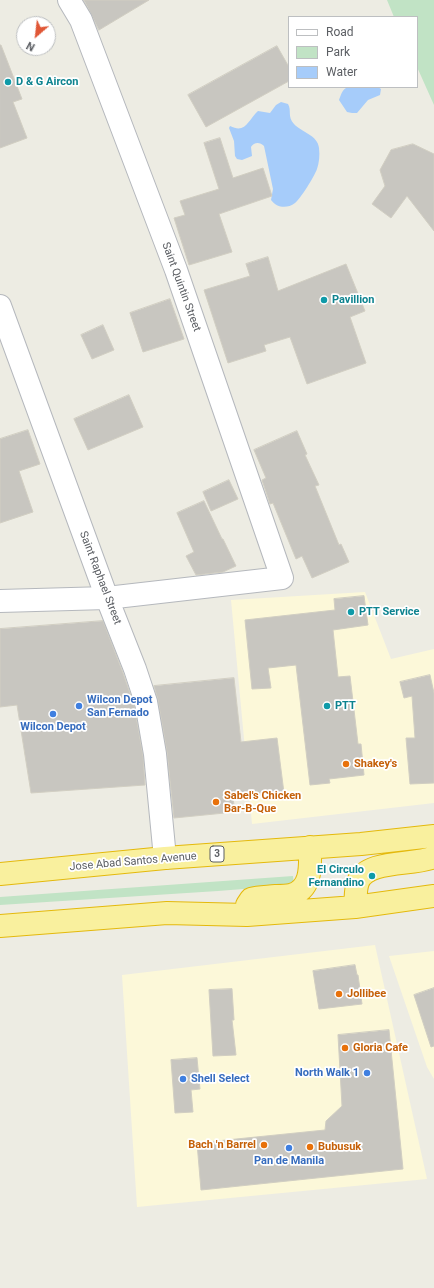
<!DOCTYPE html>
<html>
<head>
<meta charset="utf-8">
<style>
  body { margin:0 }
  #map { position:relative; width:434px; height:1288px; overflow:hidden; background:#edece3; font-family:Roboto,sans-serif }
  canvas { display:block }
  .legend { position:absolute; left:288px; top:16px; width:130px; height:72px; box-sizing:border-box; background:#fff; border:1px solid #bdbfc1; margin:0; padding:5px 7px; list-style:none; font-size:12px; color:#5b5e63 }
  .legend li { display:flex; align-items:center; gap:8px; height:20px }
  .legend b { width:20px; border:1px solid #bdbfc1 }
  .north { position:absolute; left:16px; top:16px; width:40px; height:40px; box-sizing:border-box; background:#fff; border:1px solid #bdbfc1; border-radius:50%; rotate:208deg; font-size:11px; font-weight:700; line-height:16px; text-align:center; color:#5b5e63 }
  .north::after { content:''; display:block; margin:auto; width:14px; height:18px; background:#e05736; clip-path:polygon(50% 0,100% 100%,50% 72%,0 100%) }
</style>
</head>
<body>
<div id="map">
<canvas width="434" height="1288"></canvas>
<ul class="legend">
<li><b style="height:5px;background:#fff"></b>Road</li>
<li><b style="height:11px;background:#c1e3c5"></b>Park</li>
<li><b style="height:11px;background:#a6ccfa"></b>Water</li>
</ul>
<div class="north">N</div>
</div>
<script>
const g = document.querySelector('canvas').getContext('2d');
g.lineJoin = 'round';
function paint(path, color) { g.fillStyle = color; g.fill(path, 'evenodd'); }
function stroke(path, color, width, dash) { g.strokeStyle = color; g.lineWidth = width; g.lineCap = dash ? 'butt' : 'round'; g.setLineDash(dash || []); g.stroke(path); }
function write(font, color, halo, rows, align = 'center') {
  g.font = font + ' Roboto,sans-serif'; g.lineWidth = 3.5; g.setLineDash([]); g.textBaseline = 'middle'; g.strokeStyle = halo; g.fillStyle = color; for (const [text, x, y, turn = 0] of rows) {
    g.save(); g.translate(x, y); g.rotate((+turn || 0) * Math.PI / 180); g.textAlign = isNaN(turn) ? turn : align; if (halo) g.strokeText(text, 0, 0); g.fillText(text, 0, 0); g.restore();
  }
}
paint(new Path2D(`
  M 365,592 L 391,659 L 434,649 L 434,803 L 252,824 L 231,600 Z
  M 375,945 L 427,1179 L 137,1207 L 122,975 Z
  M 434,951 L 434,1079 L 427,1067 L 389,956 Z`), '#fcf8d9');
paint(new Path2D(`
  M 387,0 L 434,0 L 434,105 L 417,67 L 417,17 L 394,17 Z
  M 293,876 L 294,885 L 218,891 L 0,905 L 0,897 Z`), '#c1e3c5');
paint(new Path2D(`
  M 348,87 L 378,87 L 381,89 L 380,95 L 368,100 L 357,113 L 352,113 L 347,112 L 339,100 C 341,95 342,89 348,87 Z
  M 281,102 L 288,104 C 292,111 287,116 294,124 C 301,132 318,135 319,148 C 320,155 319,163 317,169 C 314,177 301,198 295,203 C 287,209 277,208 271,200 L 273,189 L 264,146 C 260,142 254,142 251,147 L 252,156 L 242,160 L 237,159 L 235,156 L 234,141 L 229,128 L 230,126 C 246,134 248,120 258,111 L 270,113 L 276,105 Z`), '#a6ccfa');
const building = new Path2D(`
  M 84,0 L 149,0 L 99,30 Z
  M 0,45 L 1,45 L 22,99 L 13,102 L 27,138 L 0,148 Z
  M 277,46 L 289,67 L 289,81 L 206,127 L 188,95 Z
  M 220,138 L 233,178 L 263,168 L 272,196 L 219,214 L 232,252 L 189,265 L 174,218 L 185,215 L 180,201 L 219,189 L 204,143 Z
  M 413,144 L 434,154 L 434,231 L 407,196 L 391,218 L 372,204 L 385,186 L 380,170 L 391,150 Z
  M 268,257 L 278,291 L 346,264 L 365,311 L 350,317 L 366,363 L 307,384 L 290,337 L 264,345 L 266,351 L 228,363 L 204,290 L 250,276 L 246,264 Z
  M 170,299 L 184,339 L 143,352 L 130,313 Z
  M 103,325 L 114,350 L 92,359 L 81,335 Z
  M 129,395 L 143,427 L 88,450 L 74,419 Z
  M 28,430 L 40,464 L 19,471 L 33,512 L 0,523 L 0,439 Z
  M 297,431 L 307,454 L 305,455 L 319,485 L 315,486 L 339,545 L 341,544 L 349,562 L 312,578 L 302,556 L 296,559 L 273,503 L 270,504 L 262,480 L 266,478 L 254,450 Z
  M 229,480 L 238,499 L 211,511 L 203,492 Z
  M 204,501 L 222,539 L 223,539 L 236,566 L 223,572 L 196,575 L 186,556 L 194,552 L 177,513 Z
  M 364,596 L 368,625 L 333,630 L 338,677 L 350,676 L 358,744 L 361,744 L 364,775 L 329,779 L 330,783 L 310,785 L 296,665 L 268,668 L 271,688 L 252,689 L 245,620 L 335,610 L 334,599 Z
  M 103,621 L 123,673 L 134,705 L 143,756 L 145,785 L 31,793 L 17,705 L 0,707 L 0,629 Z
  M 430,675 L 434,693 L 434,783 L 410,784 L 406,738 L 415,738 L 412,696 L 404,698 L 400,682 Z
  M 234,678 L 241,742 L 277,738 L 284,793 L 233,798 L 235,812 L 174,818 L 167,752 L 158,700 L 154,686 Z
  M 355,965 L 357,975 L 358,975 L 362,1004 L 319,1009 L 313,971 Z
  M 434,988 L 434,1046 L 431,1047 L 414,995 Z
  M 232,989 L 234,1020 L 232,1020 L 236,1055 L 213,1056 L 209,990 Z
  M 389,1030 L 403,1169 L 201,1190 L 197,1143 L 325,1130 L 326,1121 L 342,1106 L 338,1035 Z
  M 197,1058 L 200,1089 L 191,1090 L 193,1112 L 175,1113 L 171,1060 Z`);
paint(building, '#c8c6c0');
stroke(building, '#d1cec2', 1);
const minor = new Path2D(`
  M 0,306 L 107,598 L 135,669 L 146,702 L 155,754 L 165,858
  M 0,601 L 107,598 L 282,578 L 176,270 L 81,20 L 69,0`);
const trunk = new Path2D(`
  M 0,874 L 165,858 L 361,844 L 434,836
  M 355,907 C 356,899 355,890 358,882 C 367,859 414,866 434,857
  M 247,915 L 247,905 L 251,899 C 259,897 268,897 276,896 C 281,896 287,896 291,895 C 313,889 310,864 310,847
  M 0,926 L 167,913 L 247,915 L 355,907 L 434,896`);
stroke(minor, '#b5b8bd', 24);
stroke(trunk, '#e4b90c', 24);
stroke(minor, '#fff', 22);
stroke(trunk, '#f9f09e', 22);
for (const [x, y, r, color] of [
  [8,82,4,"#0f9aa8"],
  [324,300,4,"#0f9aa8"],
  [351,612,4,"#0f9aa8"],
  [79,706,4,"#3f7fe0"],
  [327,706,4,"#0f9aa8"],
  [53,714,4,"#3f7fe0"],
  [346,764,4,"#e8710a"],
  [216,802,4,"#e8710a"],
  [372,876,4,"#0f9aa8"],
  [339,994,4,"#e8710a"],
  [345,1048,4,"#e8710a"],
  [367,1073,4,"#3f7fe0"],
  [183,1079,4,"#3f7fe0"],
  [264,1145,4,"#e8710a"],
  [310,1147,4,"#e8710a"],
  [289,1148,4,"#3f7fe0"]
]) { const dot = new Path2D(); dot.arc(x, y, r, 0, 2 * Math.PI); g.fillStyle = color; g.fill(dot); stroke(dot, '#fff', 1.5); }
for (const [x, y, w] of [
  [217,854,14]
]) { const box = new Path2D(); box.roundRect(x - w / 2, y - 8, w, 16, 3); g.fillStyle = '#fff'; g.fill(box); stroke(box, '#5b5e63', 1); }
write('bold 10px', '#5b5e63', null, [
  ["3",217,854]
]);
write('bold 11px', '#0d838f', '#fff', [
  ["D & G Aircon",16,82],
  ["Pavillion",332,300],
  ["PTT Service",359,612],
  ["PTT",335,706],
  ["El Circulo",364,870,"right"],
  ["Fernandino",364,883,"right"]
], 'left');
write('11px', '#5b5e63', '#fff', [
  ["Saint Quintin Street",181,287,70],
  ["Saint Raphael Street",100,578,69],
  ["Jose Abad Santos Avenue",133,862,-5]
]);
write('bold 11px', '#366cbe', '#fff', [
  ["Wilcon Depot",87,700],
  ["San Fernado",87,713],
  ["Wilcon Depot",53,727,"center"],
  ["North Walk 1",359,1073,"right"],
  ["Shell Select",191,1079],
  ["Pan de Manila",289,1161,"center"]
], 'left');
write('bold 11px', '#c56008', '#fff', [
  ["Shakey's",354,764],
  ["Sabel's Chicken",224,796],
  ["Bar-B-Que",224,809],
  ["Jollibee",347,994],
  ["Gloria Cafe",353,1048],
  ["Bach 'n Barrel",256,1145,"right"],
  ["Bubusuk",318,1147]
], 'left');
</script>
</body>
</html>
